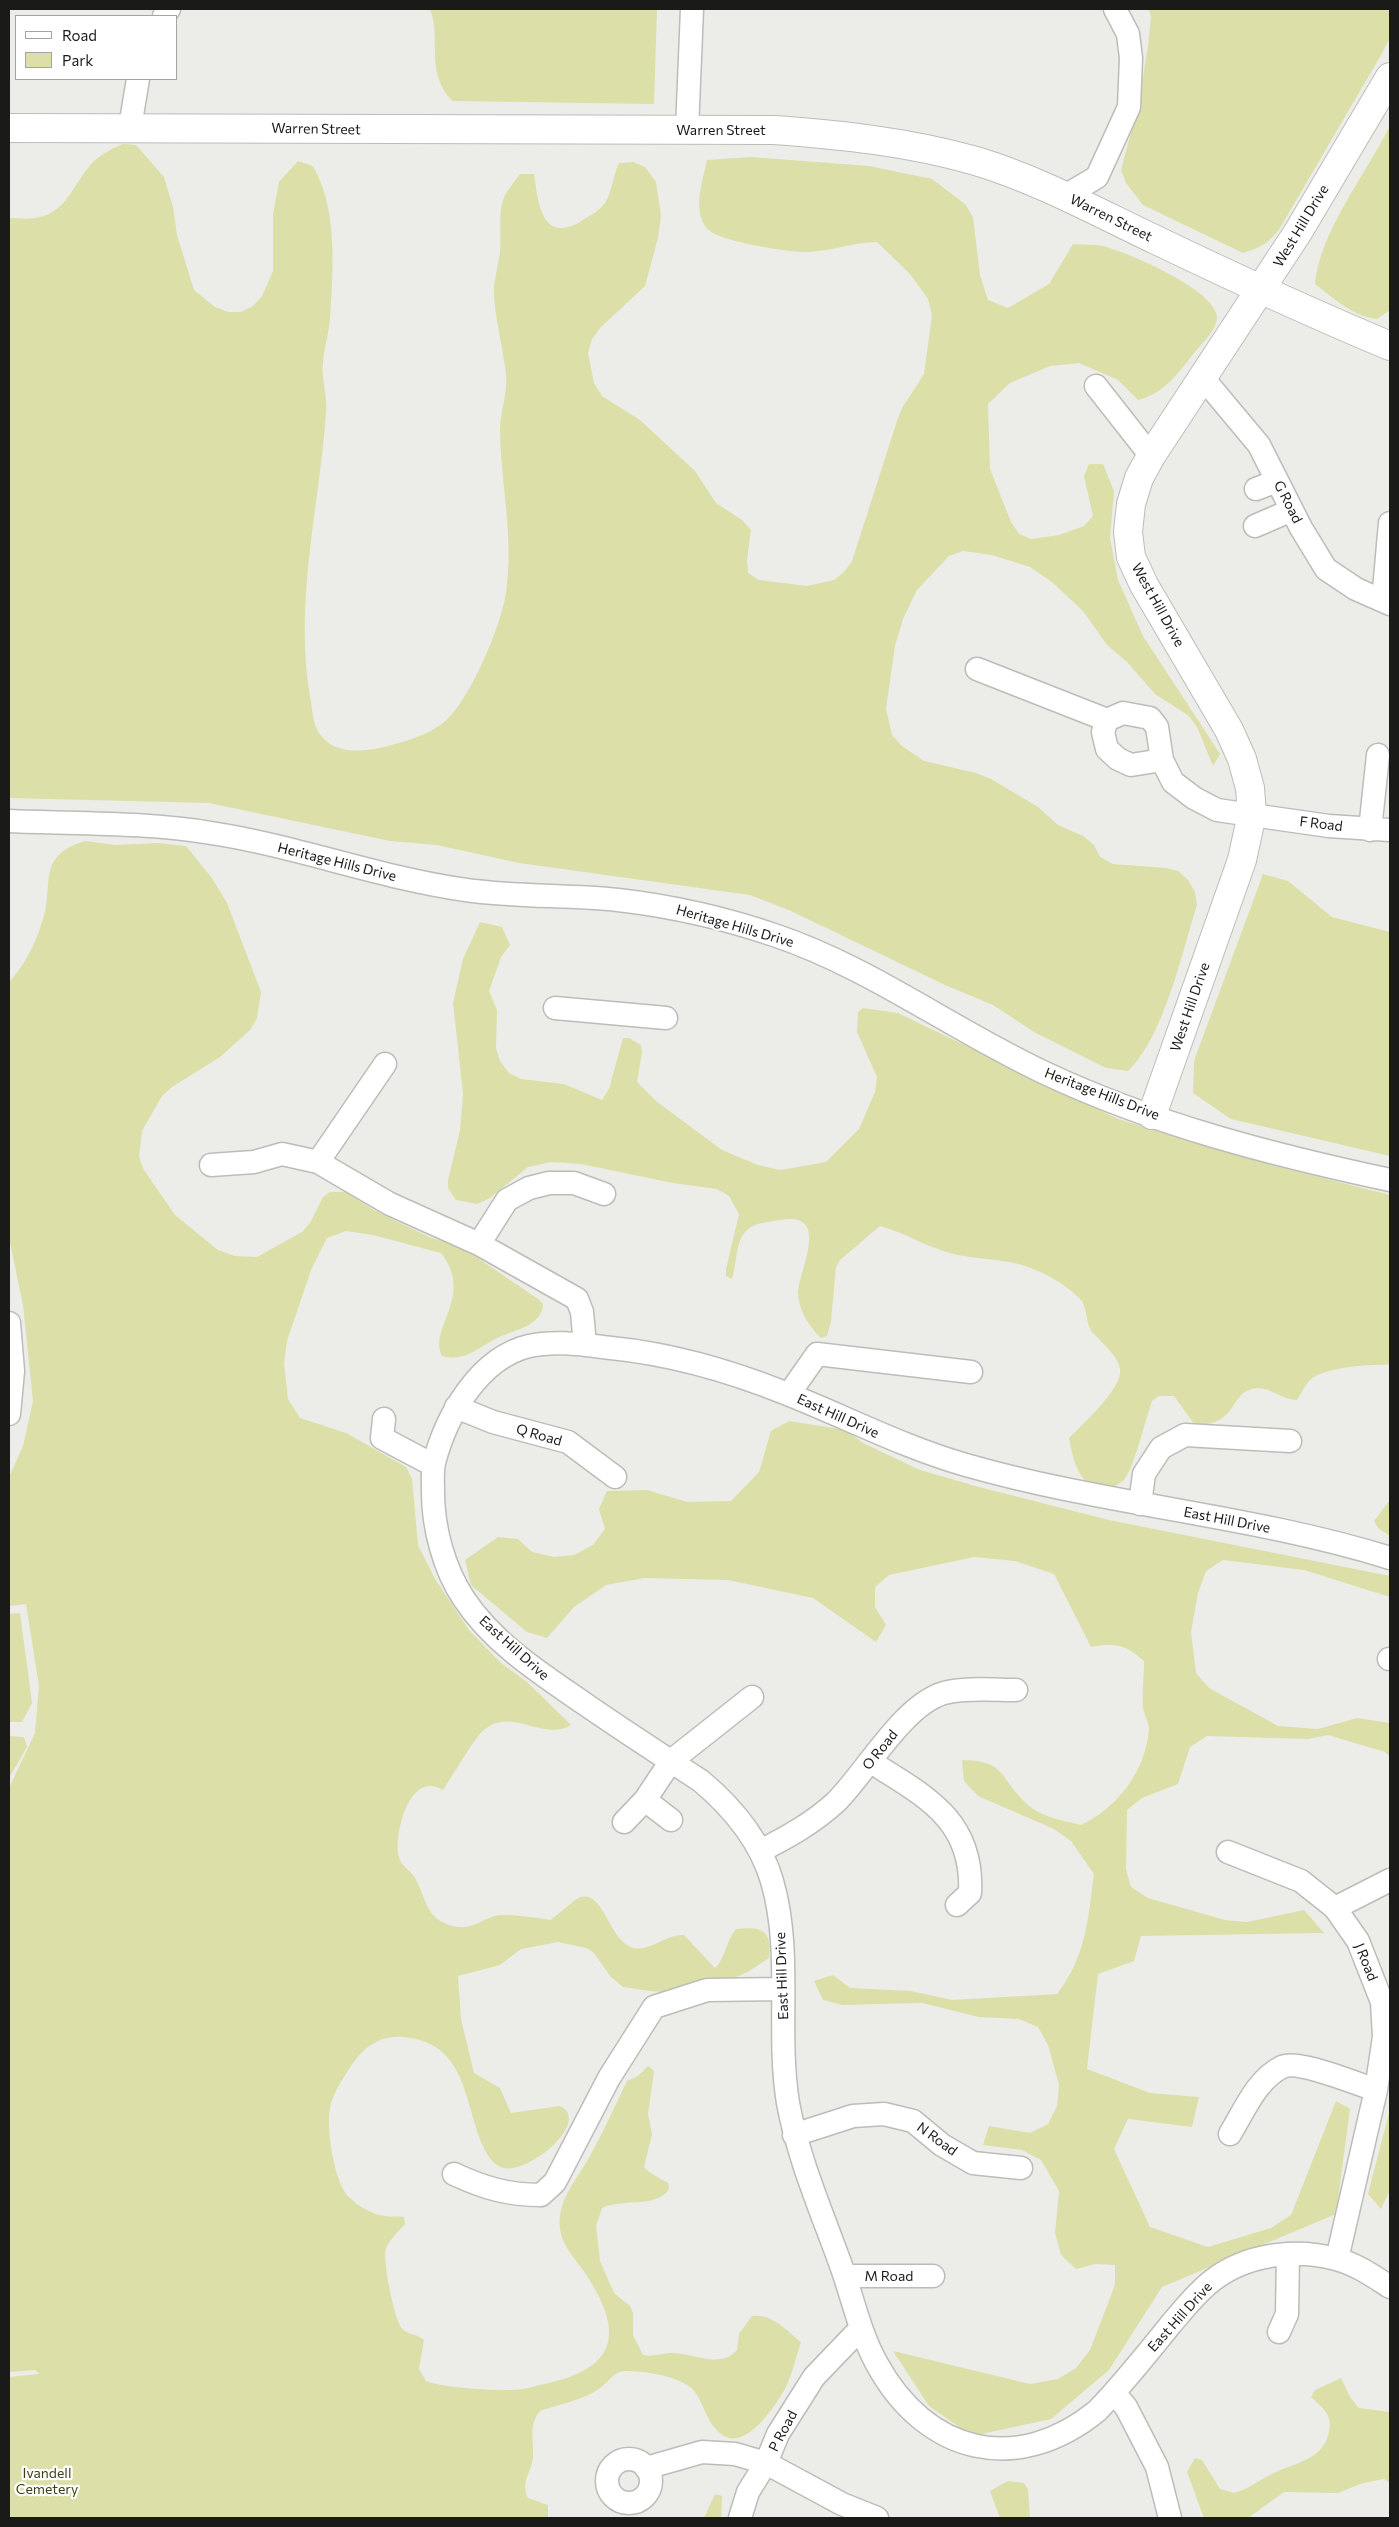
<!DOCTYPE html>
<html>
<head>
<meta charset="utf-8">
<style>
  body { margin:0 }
  #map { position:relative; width:1399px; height:2527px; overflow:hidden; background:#ecede8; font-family:Commissioner,sans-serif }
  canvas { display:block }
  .frame { position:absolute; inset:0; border:10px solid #1a1b19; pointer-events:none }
  .legend { position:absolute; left:15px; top:15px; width:162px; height:65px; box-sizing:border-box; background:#fff; border:1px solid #a3a4a3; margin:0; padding:6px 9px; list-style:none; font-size:15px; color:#1a1b19 }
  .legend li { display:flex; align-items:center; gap:10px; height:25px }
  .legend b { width:25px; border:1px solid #a3a4a3 }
</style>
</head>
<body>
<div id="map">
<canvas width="1399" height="2527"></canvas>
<div class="frame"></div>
<ul class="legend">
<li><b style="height:6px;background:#fff"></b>Road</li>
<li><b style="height:14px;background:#dddfa8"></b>Park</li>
</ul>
</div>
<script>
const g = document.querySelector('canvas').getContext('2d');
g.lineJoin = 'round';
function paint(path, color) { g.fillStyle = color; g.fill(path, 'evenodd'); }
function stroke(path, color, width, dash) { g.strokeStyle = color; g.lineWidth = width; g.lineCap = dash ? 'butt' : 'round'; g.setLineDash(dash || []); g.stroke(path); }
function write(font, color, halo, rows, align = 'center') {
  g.font = font + ' Commissioner,sans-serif'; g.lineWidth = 4.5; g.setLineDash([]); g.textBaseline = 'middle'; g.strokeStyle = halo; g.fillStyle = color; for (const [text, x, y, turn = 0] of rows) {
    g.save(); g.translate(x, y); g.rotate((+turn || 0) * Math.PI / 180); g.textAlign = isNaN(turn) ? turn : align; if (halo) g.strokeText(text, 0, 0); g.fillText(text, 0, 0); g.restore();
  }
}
paint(new Path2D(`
  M 430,9 L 657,9 L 654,104 L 452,101 C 424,70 442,41 430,9 Z
  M 1149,9 L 1390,9 L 1390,38 L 1381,55 L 1280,228 C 1270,242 1261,248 1243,253 L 1143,205 L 1126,183 L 1121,170 L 1139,102 L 1148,46 L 1151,17 Z
  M 1390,126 L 1390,310 L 1377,319 C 1352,316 1335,299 1315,284 C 1319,233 1367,172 1390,126 Z
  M 123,144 L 136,145 L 164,177 L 173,207 L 177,235 L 194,290 L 215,307 L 228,312 L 241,312 L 253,306 L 262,296 L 273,271 L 273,214 L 279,182 L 298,161 L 313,166 C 338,210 333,269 330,318 C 329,333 324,348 323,362 C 321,379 328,397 326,414 C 319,509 293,606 311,702 C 313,715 313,728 323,738 C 343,759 378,749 402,742 C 416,738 431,732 443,723 C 469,703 502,624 506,592 C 514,537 501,485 500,431 C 500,412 508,392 506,374 C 503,348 496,323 494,297 C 493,283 498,267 500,252 C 502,234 497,212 505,195 C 509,188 515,181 520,174 L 534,174 C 538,201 541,244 580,222 C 589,216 598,212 605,203 C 612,192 613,175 619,163 L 633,162 L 645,167 L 656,182 L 661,216 L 658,238 L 645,286 L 601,327 L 592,339 L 588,353 L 594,383 L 602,396 L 640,420 L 695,471 L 716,503 L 742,520 L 751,530 L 747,560 L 748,573 L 759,580 L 807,586 L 834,580 L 844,572 L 852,561 L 897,421 L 902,408 L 924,374 L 932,315 L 928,299 L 910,274 L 877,242 C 853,242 832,251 809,252 C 791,253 726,242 711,232 C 708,230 703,224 702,220 C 695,201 703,179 707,160 L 751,157 L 869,166 L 932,179 L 965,204 L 973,217 L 980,275 L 988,300 L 1008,308 L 1049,284 L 1073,244 C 1082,245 1094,244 1103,246 C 1127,252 1216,290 1217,317 C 1217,331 1198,347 1190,358 C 1176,376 1161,395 1138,400 L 1118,380 L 1079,363 L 1050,366 L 1010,383 L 988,404 L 990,469 L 1011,522 L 1019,534 L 1031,539 L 1059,535 L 1084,526 L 1093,516 L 1084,476 L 1089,464 L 1103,464 L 1114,491 L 1110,538 L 1118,580 L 1143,636 L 1220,754 L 1213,766 L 1197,727 L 1189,716 L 1155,694 L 1127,662 L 1107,645 L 1083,611 L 1052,582 L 1030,567 L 992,555 L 963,551 L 949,556 L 917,590 L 903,619 L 895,646 L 886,709 L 892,735 L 902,746 L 924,761 L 976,773 L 991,779 L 1038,807 L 1058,825 L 1083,836 L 1094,845 L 1100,857 L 1113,864 L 1166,868 L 1178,871 L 1188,880 L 1195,892 L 1197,905 C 1182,952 1164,1037 1128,1071 L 1106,1068 L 1034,1032 L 993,1005 L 945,985 L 791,911 L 750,895 L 519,863 L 437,845 L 390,841 L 209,803 L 9,798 L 9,218 C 19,218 30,220 40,217 C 66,211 73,186 88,168 C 96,157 110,149 123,144 Z
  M 86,841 L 115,845 L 158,843 L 186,846 L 212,878 L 227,903 L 261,992 L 257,1018 L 250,1030 L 220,1057 L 172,1087 L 162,1096 L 142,1131 L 139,1157 L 144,1170 L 175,1215 L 218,1250 L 235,1256 L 257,1257 L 302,1232 L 310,1223 L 323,1197 L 330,1192 L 345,1192 L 374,1210 L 406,1226 L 432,1238 L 463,1248 L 538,1299 L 543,1304 C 542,1327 512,1330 495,1339 C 477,1349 464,1362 442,1356 C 428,1328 475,1296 441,1253 L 373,1235 L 346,1231 L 327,1238 L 311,1270 L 287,1341 L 284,1363 L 288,1399 L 300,1418 L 346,1433 L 406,1467 L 412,1479 L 418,1545 L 435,1579 L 469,1630 L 501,1663 L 527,1682 L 571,1725 C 543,1742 512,1706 484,1730 C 474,1738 452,1777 443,1790 C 410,1769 393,1834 399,1857 C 402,1868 411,1870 415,1878 C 426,1897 425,1917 449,1925 C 474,1933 483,1916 501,1915 C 517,1915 534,1917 550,1920 C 558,1915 576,1898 581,1897 C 604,1891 609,1941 633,1948 C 651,1952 665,1934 684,1935 L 715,1968 C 726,1957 726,1941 736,1929 C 761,1926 773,1930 769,1958 L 746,1973 L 726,1981 L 696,1983 L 664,1992 L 650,1991 L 623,1987 L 611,1977 L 593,1952 L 586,1948 L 558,1942 L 521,1949 L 500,1965 L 458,1976 L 461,2019 L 474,2073 L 500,2088 L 511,2113 L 560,2106 C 592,2121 530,2174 503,2168 C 493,2165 487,2155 483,2146 C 463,2100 467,2043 403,2037 C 370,2035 356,2057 341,2082 C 334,2093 329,2105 329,2118 C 328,2137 335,2184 349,2197 C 358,2206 373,2215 385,2216 C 392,2217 397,2216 404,2217 L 405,2224 C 399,2231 390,2239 386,2248 C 382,2259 394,2317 401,2327 C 406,2335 417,2333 424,2340 L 419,2369 L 426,2381 C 442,2388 505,2392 523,2389 C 531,2388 538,2385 545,2384 C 622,2367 623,2329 583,2270 C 570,2252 557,2240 560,2216 C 563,2193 579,2176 590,2156 C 603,2132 615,2106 627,2081 L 638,2076 L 648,2066 L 654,2071 L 648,2114 L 652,2134 L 644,2167 L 649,2172 L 668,2183 L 669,2189 C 656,2209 622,2198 602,2208 L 596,2226 L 600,2261 L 614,2293 L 630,2306 L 633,2313 L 633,2335 L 643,2355 C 653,2357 661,2354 670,2353 C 693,2352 719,2370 737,2350 L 739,2334 L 752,2316 C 772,2313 786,2330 801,2342 C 796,2357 792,2375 785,2389 C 775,2406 745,2453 721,2434 C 705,2422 702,2395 690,2387 C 674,2375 644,2371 624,2371 C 613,2372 609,2382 600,2388 C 586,2399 557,2405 540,2411 C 528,2425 534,2440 533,2457 C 532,2472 520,2481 528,2498 L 548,2505 L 548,2518 L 9,2518 L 9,2377 L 39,2374 L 35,2370 L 9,2372 L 9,1788 L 35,1733 L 39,1686 L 26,1604 L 9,1606 L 9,1477 L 23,1446 L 33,1401 L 23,1305 L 9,1238 L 9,982 C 28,962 40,934 46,907 C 48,894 47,877 52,865 C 58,851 73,844 86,841 Z
  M 1263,874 L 1288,881 L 1332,917 L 1390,932 L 1390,1156 L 1231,1119 L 1193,1093 L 1194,1061 Z
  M 480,922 L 502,927 L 510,945 L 501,957 L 489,991 L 497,1010 L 496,1048 L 500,1061 L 509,1073 L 521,1079 L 564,1084 L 602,1100 L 609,1089 L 623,1038 L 629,1038 L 641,1045 L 642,1052 L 637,1082 L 656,1101 L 722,1150 L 758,1165 L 780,1170 L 826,1162 L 859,1129 L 875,1092 L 877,1077 L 857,1032 L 858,1012 L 863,1008 L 898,1013 L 1118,1119 L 1275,1166 L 1390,1195 L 1390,1365 C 1372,1364 1324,1367 1310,1380 C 1305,1385 1301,1394 1297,1400 C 1281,1400 1269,1385 1252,1389 C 1229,1395 1238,1425 1195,1425 L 1174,1396 L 1159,1396 L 1152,1401 C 1145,1421 1136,1460 1126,1477 C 1122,1484 1113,1487 1106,1488 C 1079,1490 1073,1459 1069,1438 C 1083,1424 1118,1392 1120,1373 C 1122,1359 1102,1343 1093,1333 C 1085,1324 1088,1307 1080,1299 C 1062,1280 1029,1264 1003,1261 C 985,1258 968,1258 950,1253 C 926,1247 904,1232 880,1226 L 840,1260 L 836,1267 L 831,1321 L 827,1336 L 821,1338 C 809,1326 800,1313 798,1295 C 797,1276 828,1220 791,1219 C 783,1219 775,1221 768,1222 C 732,1226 740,1253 732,1279 L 726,1276 L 726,1269 L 739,1214 L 729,1196 L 717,1189 L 673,1183 L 581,1164 L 551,1162 L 528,1167 L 490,1198 L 477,1204 L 456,1200 L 448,1188 L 448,1180 L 460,1131 L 463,1094 L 453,1003 L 463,959 Z
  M 789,1421 L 846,1430 L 863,1443 L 920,1470 L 979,1487 L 1109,1520 L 1390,1576 L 1390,1597 L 1304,1570 L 1223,1560 L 1206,1571 L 1198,1593 L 1191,1632 L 1196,1673 L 1209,1688 L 1278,1726 L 1318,1729 L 1357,1718 L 1390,1723 L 1390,1757 L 1385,1752 L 1328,1735 L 1308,1739 L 1207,1736 L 1190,1747 L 1178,1784 L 1142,1798 L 1127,1810 L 1126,1869 L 1131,1887 L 1148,1898 L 1225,1920 L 1247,1922 L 1304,1910 L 1324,1933 L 1141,1936 L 1134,1961 L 1098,1974 L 1087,2069 L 1150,2093 L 1199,2097 L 1192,2127 L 1128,2119 L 1114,2149 L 1150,2227 L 1208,2247 L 1271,2228 L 1291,2215 L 1336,2101 L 1350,2109 L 1336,2214 L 1162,2287 L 1109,2370 L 1051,2419 L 972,2436 L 929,2406 L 893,2351 L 1030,2384 L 1058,2379 L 1076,2368 L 1090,2350 L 1115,2285 L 1115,2265 L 1095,2264 L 1076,2269 L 1061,2255 L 1055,2233 L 1059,2191 L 1041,2160 L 1022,2150 L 983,2145 L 989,2126 L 1030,2133 L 1048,2124 L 1057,2106 L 1059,2085 L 1048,2045 L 1038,2027 L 1019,2019 L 979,2017 L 922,2003 L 842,2005 L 823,2000 L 814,1981 L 833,1975 L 850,1988 L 911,1991 L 952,2000 L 1057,1994 C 1086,1957 1088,1919 1094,1874 L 1071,1841 L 1054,1829 L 978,1796 L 964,1781 L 962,1760 C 1006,1761 998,1776 1025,1802 C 1039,1817 1062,1820 1081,1825 C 1117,1808 1146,1771 1149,1729 C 1149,1722 1144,1715 1143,1707 C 1142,1692 1144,1676 1144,1661 C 1125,1645 1116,1642 1091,1647 L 1054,1574 L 1015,1561 L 974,1557 L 889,1575 L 875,1587 L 875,1607 L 886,1625 L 876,1642 L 813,1598 L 728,1580 L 645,1578 L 606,1585 L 574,1607 L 547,1638 L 527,1632 L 471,1585 L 465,1560 L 498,1537 L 518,1539 L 532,1552 L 554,1557 L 574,1555 L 593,1545 L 605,1529 L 599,1509 L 607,1491 L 647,1490 L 687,1502 L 731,1501 L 759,1472 L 771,1431 Z
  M 1390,1500 L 1390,1536 L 1378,1528 L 1374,1521 Z
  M 20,1613 L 32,1703 L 22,1722 L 9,1722 L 9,1614 Z
  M 9,1736 L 24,1737 L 27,1747 L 9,1778 Z
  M 1390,2109 L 1390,2190 L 1381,2209 L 1368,2194 Z
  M 1341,2378 L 1350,2397 L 1359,2408 L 1390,2412 L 1390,2483 L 1384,2479 L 1363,2483 L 1338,2493 L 1284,2492 L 1248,2518 L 1204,2518 L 1187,2472 L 1195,2458 L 1202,2460 L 1220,2489 L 1234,2493 C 1249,2489 1262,2478 1276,2472 C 1296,2463 1321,2459 1328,2436 C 1334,2416 1325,2410 1311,2397 L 1315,2390 Z
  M 1008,2481 L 1024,2483 L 1028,2489 L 1030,2518 L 1000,2518 L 990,2491 Z
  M 715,2494 L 722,2496 L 721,2518 L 704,2518 Z`), '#dddfa8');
const minor = new Path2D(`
  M 164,16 L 169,9
  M 130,127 L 138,79
  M 687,130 L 692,9
  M 1065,196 L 1097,177 L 1129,107 L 1131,58 L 1128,34 L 1115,9
  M 1203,378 L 1259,445 L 1301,528 L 1326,569 L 1356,589 L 1390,604
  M 1096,386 L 1151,456
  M 1256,489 L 1277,481
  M 1255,526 L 1292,510
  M 1383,601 L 1390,523
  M 977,669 L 1107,720
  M 1162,760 L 1131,765 L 1118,759 L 1107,749 L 1103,732 L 1107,720 L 1123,713 L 1150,718 L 1157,727 L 1162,760 L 1173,782 L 1194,798 L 1217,810 L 1329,826 L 1390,830
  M 9,821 C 76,824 145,822 211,833 C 297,846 380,878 466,890 C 516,897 568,895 618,900 C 670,906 724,918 774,935 C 870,967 953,1030 1045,1073 C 1153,1124 1273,1155 1390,1180
  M 1370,830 L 1378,755
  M 555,1008 L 666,1018
  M 318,1162 L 385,1064
  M 211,1165 L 254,1162 L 282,1154 L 318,1162 L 390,1204 L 479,1244 L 577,1299 L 582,1312 L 585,1345
  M 479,1244 L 507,1200 L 529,1188 L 549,1183 L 574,1183 L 604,1194
  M 9,1323 L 13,1371 L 9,1414
  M 789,1394 L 817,1354 L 971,1372
  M 456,1407 L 493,1422 L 568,1442 L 615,1477
  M 384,1419 L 382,1438 L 433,1465
  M 1140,1504 L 1144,1474 L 1161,1448 L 1185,1435 L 1290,1441
  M 1390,1558 C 1252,1515 1105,1505 966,1465 C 903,1447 846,1417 785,1393 C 730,1371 671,1354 611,1348 C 585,1345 556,1340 529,1346 C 479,1358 446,1416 434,1463 C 432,1472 433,1483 433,1492 C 433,1528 444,1569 464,1599 C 493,1643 540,1673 582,1702 C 621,1729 661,1755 701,1781 C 733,1808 760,1840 772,1881 C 793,1953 776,2029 788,2103 C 798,2157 820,2208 839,2260 C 852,2294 859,2332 877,2364 C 926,2454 1017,2476 1097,2411 C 1123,2384 1147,2354 1171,2324 C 1184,2309 1197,2292 1213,2280 C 1247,2254 1296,2248 1336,2259 C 1356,2264 1373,2276 1390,2287
  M 1389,1659 L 1390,1659
  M 871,1762 C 925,1796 974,1820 970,1893 L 957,1905
  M 645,1800 L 671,1820
  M 624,1822 L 645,1800 L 671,1761 L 752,1697
  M 760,1851 C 788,1837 813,1823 836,1802 C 867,1771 903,1705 944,1693 C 964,1687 996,1690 1016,1690
  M 1228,1852 L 1301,1881 L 1335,1908 L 1358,1941 L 1382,2002 L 1384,2037 L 1376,2090 L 1337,2259
  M 1335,1908 L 1390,1880
  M 1230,2134 C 1244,2111 1257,2079 1282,2067 C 1298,2059 1357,2084 1376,2090
  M 794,2135 L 853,2116 L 884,2114 L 913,2121 L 942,2145 L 973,2163 L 1021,2168
  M 454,2174 C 484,2188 508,2195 541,2195 L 555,2182 L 609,2078 L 654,2007 L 707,1990 L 783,1989
  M 846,2276 L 933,2276
  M 1279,2332 L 1287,2314 L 1288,2254
  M 1114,2393 L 1126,2407 L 1157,2467 L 1170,2518
  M607 2481a22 22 0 1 1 44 0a22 22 0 1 1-44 0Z
  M 646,2468 L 702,2452 L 735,2454 L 766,2463 L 842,2504 L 877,2518
  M 740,2518 L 748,2492 L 766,2463 L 778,2434 L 814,2377 L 861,2328`);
const tertiary = new Path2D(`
  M 9,128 L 774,130 C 843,135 909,142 976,161 C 1039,180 1097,212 1156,240 C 1233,277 1311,313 1390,346
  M 1152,1115 L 1242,860 L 1252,814 L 1250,788 L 1242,759 L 1229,730 L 1144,585 L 1131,557 L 1128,532 L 1131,504 L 1139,478 L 1151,456 L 1298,232 L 1390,77`);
stroke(minor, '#bcbcb8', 25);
stroke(tertiary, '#bcbcb8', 30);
stroke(minor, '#fff', 22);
stroke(tertiary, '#fff', 28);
write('14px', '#1a1b19', '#fff', [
  ["Warren Street",316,129,1],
  ["Warren Street",721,130],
  ["Warren Street",1111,218,26],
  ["West Hill Drive",1301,226,-59],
  ["G Road",1288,502,63],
  ["West Hill Drive",1158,605,61],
  ["F Road",1321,824,7],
  ["Heritage Hills Drive",337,862,14],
  ["Heritage Hills Drive",735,926,16],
  ["West Hill Drive",1190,1007,-71],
  ["Heritage Hills Drive",1102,1094,21],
  ["East Hill Drive",838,1416,24],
  ["Q Road",539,1435,16],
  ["East Hill Drive",1227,1520,11],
  ["East Hill Drive",514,1648,42],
  ["O Road",880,1750,-51],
  ["J Road",1366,1962,68],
  ["East Hill Drive",782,1976,-92],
  ["N Road",937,2139,36],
  ["M Road",889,2276],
  ["East Hill Drive",1180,2317,-48],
  ["P Road",783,2431,-62]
]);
write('14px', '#3f3f19', '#fff', [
  ["Ivandell",47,2473],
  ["Cemetery",47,2489]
]);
</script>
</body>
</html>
